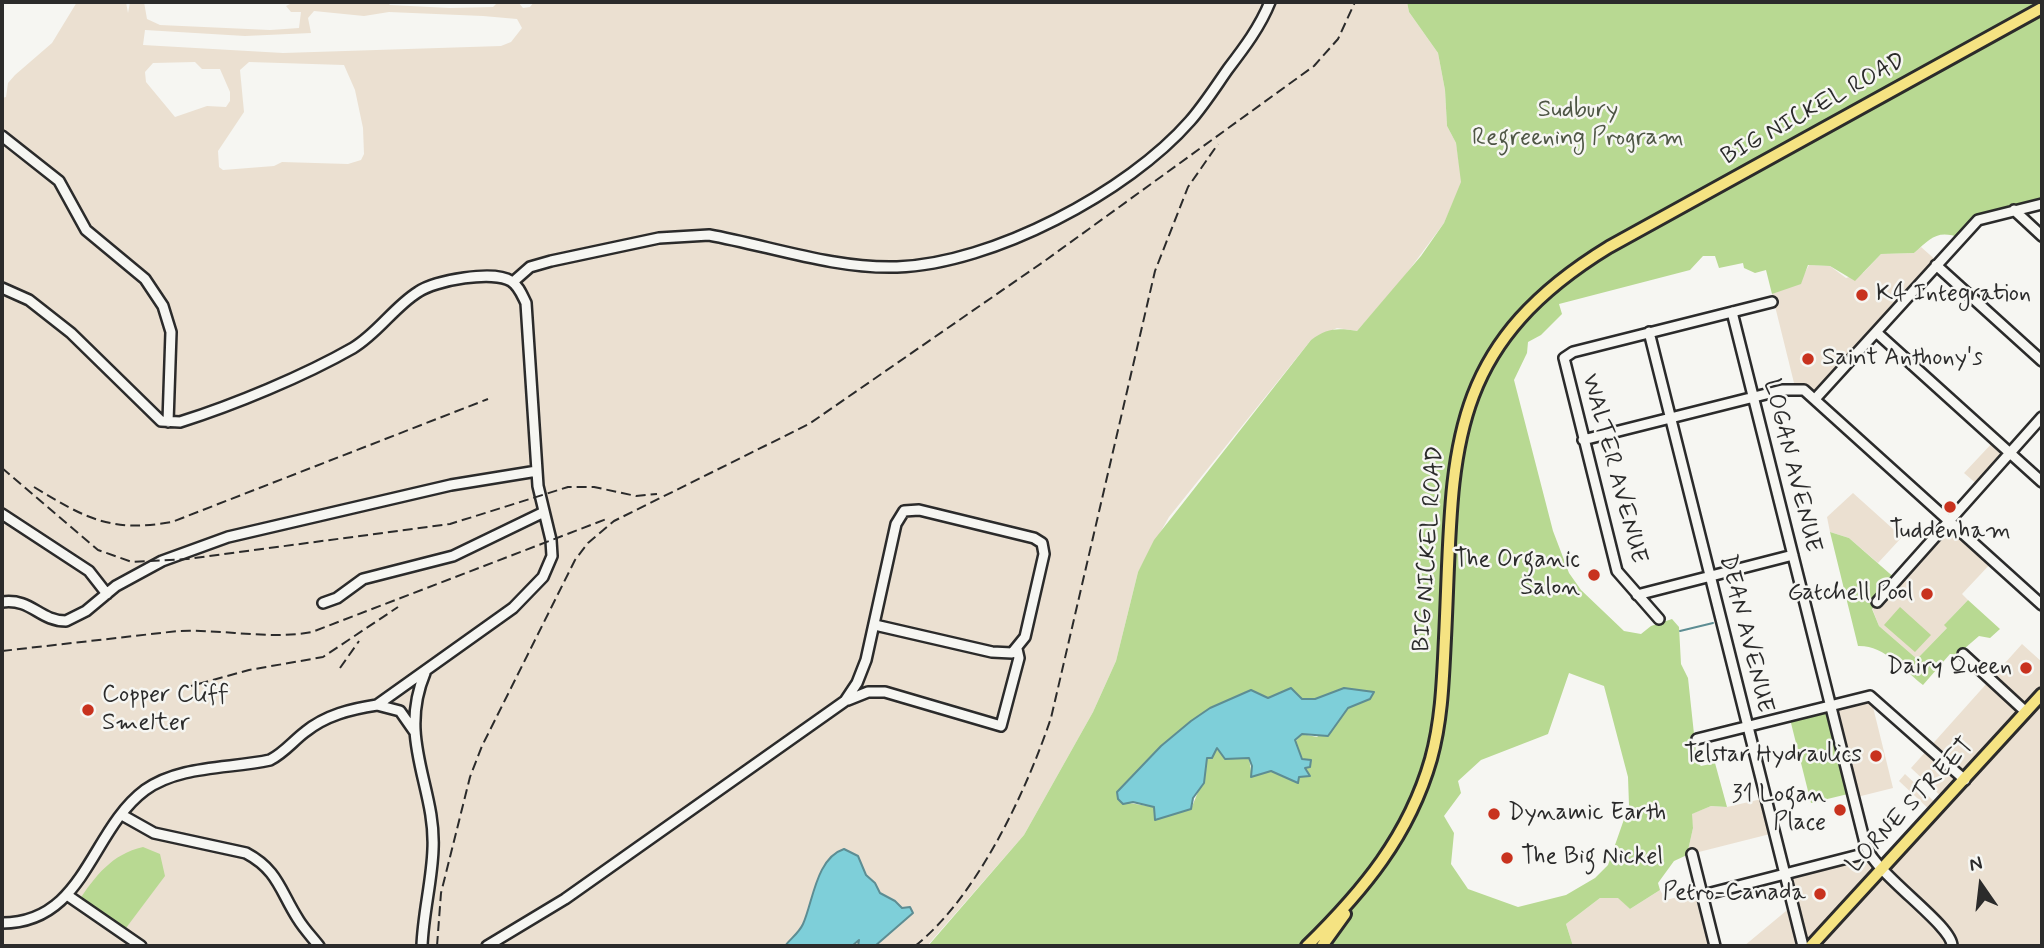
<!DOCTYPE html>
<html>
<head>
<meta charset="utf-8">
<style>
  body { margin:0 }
  #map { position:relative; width:2044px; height:948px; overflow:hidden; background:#f6f6f2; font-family:Mynerve,sans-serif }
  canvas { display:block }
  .frame { position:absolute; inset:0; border:4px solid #2b2b2b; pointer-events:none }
  .north { position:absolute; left:1946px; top:850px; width:70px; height:70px; -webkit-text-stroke:5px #f6f6f2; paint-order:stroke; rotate:346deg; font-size:19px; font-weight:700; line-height:28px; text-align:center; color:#2b2b2b }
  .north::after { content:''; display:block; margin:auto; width:24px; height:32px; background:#2b2b2b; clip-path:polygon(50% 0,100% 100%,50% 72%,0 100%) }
</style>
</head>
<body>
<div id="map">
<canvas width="2044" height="948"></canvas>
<div class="frame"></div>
<div class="north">N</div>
</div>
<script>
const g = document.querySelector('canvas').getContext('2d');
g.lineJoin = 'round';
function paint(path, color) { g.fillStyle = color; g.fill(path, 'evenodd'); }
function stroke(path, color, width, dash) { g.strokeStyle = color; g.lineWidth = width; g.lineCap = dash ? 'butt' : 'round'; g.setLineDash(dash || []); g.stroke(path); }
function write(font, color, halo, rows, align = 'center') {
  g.font = font + ' Mynerve,sans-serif'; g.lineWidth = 5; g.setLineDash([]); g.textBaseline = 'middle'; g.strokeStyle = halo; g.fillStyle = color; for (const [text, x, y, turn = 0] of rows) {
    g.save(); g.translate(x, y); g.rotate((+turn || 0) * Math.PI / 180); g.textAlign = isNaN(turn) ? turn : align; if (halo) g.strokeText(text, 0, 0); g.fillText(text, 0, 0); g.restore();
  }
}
paint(new Path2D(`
  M 77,2 L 126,2 L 128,13 L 130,2 L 144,2 L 147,19 L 160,25 L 270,30 L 299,28 L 301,12 L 291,12 L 286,6 L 294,2 L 387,2 L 390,5 L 450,8 L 493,7 L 498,2 L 518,2 L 523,8 L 530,7 L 534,2 L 1407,2 L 1409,12 L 1438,53 L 1445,90 L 1447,126 L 1456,143 L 1462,182 L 1444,223 L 1401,281 L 1357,331 L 1337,328 L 1311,340 L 1169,517 L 1138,572 L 1116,661 L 1093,712 L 1024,835 L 927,946 L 2,946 L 2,98 L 6,97 L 8,83 L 15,75 L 52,43 ZM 314,11 L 364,16 L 389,12 L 483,16 L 517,19 L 522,28 L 511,42 L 501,46 L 283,53 L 143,45 L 145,30 L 245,36 L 311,33 L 308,18 ZM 195,62 L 202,69 L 220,69 L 230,92 L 230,101 L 226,107 L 207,106 L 175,117 L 146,82 L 145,72 L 153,63 ZM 249,62 L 344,65 L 355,90 L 363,128 L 364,154 L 361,160 L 348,164 L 282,162 L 274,166 L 223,170 L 219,167 L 218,151 L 244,112 L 240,70 Z
  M 1921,247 L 1938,262 L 1815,398 L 1795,387 L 1772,294 L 1801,280 L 1809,265 L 1830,266 L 1846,278 L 1863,273 L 1881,254 L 1914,253 Z
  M 1995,440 L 2009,453 L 1979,486 L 1964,473 Z
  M 1853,493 L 1902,537 L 1878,563 L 1849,538 L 1830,532 L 1827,517 Z
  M 1950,520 L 1994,560 L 1962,594 L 1968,600 L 1945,624 L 1948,627 L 1917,659 L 1879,626 L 1872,608 Z
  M 2022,644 L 2042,662 L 2042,946 L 1744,946 L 1792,906 L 1784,873 L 1867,851 L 1881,869 L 1933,813 L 1899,781 L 1905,774 L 1939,806 L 1945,800 L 1911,768 Z
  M 1870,695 L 1893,788 L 1853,798 L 1829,704 Z
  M 1766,798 L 1774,833 L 1687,855 L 1693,828 L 1691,814 L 1711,806 L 1727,807 Z
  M 1660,890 L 1666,900 L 1701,891 L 1715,946 L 1588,944 L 1573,946 L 1566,924 L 1600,898 L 1619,898 L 1630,909 Z`), '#ebe0d1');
paint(new Path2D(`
  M 1407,2 L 2042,2 L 2042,203 L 1983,217 L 1961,238 C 1937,229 1931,238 1914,253 L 1881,254 L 1855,281 L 1830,266 L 1808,265 L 1801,284 L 1772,294 L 1766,270 L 1755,273 L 1744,268 L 1743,263 L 1719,268 L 1715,256 L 1703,256 L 1690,270 L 1559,304 L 1562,314 L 1541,335 L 1528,342 L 1527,353 L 1514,380 L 1553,531 L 1569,573 L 1581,590 L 1624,631 L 1641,634 L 1651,626 L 1672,619 L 1679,627 L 1681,664 L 1688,678 L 1697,762 L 1701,766 L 1715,763 L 1727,807 L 1711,806 L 1692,814 L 1693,828 L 1687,855 L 1674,861 L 1658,883 L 1660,890 L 1630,909 L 1618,898 L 1600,898 L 1566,924 L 1573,946 L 1588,944 L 1599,946 L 928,946 L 1024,835 L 1093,712 L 1116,661 L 1138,572 L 1154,540 L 1311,340 C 1327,328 1338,328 1357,331 L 1421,256 L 1444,223 L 1461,182 L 1456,143 L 1447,126 L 1445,90 L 1438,53 L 1409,12 ZM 1569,673 L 1604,686 L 1628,777 L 1629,805 L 1608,865 L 1595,878 L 1566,895 L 1518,907 L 1468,889 L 1451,864 L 1454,833 L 1444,816 L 1461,793 L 1458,781 L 1481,760 L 1548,734 ZM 1344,688 L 1373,692 L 1370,699 L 1348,708 L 1317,737 L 1302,734 L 1294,743 L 1310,776 L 1298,777 L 1298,783 L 1271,771 L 1251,771 L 1249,758 L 1225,759 L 1217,748 L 1207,757 L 1205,775 L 1191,809 L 1155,820 L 1154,807 L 1123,802 L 1117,792 C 1165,743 1186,718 1251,690 L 1268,698 L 1289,689 L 1302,699 L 1315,699 Z
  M 1830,532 L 1849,538 L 1897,580 L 1872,609 L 1879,626 L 1917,659 L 1947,628 L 1944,625 L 1968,600 L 2000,629 L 1990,638 L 1979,636 L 1957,655 L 1950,654 L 1923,685 C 1904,670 1884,645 1858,646 Z
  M 1900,607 L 1931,635 L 1915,652 L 1884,625 Z
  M 1829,704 L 1852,793 L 1811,803 L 1789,715 Z
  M 143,847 L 160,854 L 165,876 L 123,932 L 78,902 C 95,876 112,854 143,847 Z`), '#b8d992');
const water = new Path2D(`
  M 1291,688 L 1302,699 L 1315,699 L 1344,688 L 1374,692 L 1370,699 L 1348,708 L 1328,736 L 1302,734 L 1295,740 L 1302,759 L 1311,760 L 1310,767 L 1305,768 L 1310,776 L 1299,777 L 1298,783 L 1271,771 L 1251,777 L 1252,766 L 1249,758 L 1225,759 L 1217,748 L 1212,758 L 1207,758 L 1204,783 L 1193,798 L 1191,809 L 1155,820 L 1154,807 L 1133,802 L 1123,804 L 1118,799 L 1117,792 L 1161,746 L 1191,721 L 1210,708 L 1251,690 L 1268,698 Z
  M 844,849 L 858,856 L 866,875 L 875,883 L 880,893 L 895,901 L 902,908 L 910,907 L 913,913 L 875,946 L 858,946 L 859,940 L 852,946 L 785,946 C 790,939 799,933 803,924 C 813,902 816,858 844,849 Z`);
paint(water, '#7ecfd9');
stroke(water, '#5d8d93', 2);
stroke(new Path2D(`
  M 1680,631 L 1713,623`), '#5d8d93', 2);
const minor = new Path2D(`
  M 2,136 L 59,181 L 86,230 L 145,279 L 163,306 L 171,332 L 168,422
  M 2014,210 L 2042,236
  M 1936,265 L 2042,361
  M 513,282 L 530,267 L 551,261 L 659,238 L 709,235 C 770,246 834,269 897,267 C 992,264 1128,192 1190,121 C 1204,105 1216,86 1228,69 C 1244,48 1260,27 1270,2
  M 2,288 L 29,300 L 71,333 L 161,421 L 180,422 C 234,405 304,376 353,348 C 378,333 394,307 418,292 C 435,280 494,270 511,281 C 519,286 522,295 526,303 L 538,486 L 551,540 L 552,556 L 543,577 L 513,608 L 377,705 C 351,709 326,715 305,732 C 292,742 284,753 270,760 C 229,769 180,765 145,790 C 90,831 85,923 2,923
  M 1732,312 L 1866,847 C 1878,876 1953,926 1952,946
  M 1649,332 L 1803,946
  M 1876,332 L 2042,482
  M 1815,399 L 1978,220 L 2042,204
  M 1583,440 L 1782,390 L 1804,390 L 2042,605
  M 2,514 L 89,571 L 107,594
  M 1637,595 L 1793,555
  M 2,602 C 32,598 39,621 66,621 L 86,611 L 116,586 L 162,561 L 228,537 L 451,485 L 537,471
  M 1877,602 L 2042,417
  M 323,603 L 337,598 L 363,579 L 453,556 L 544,512
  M 1659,619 L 1617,571 L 1564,358 L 1573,352 L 1772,302
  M 1963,654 L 2026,712
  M 848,700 L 868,692 L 885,692 L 1001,726 L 1019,658 L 1017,649
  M 377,705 L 400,711 L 414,731
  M 1697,739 L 1870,696 L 1965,780
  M 122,815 L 154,833 L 246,853 C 278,870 280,891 298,919 C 304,929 312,937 319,946
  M 1692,854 L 1715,946
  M 67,895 L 141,946
  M 1703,895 L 1859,855
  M 422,946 C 423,914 432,881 433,849 C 436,787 397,740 425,673
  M 487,946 L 565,899 L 845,701 L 857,683 L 866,660 L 896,524 L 904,511 L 919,510 L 1034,538 L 1042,543 L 1044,554 L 1025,637 L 1012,653 L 992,652 L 875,625`);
const major = new Path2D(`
  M 1307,946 C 1363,891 1409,836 1431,759 C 1442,719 1443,678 1445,638 C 1454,460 1439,351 1609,247 L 2042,8
  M 1322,946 L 1345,914
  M 1811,946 L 2042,694`);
stroke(minor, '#2b2b2b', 14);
stroke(major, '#2b2b2b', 16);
stroke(minor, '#f6f6f2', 9);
stroke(major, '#f5e382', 10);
stroke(new Path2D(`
  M 2,468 L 98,550 L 132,562 L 187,559 L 450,524 L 568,487 L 594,487 L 636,496 L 657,494
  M 34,487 C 85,518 111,533 172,522 L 488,399
  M 2,651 L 178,631 C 222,629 269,640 312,632 L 609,518
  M 340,668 L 359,641
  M 184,688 L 249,670 L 323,657 L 398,607
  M 437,946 L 441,893 L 470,777 L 482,746 L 575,560 L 588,543 L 614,521 L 809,424 L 1046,260 L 1314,66 L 1338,39 L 1355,2
  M 915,946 C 977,897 1026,792 1051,718 L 1155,271 L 1188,187 L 1218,144`), '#2b2b2b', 2, [10, 5]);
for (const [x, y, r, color] of [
  [1862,295,7,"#c8321e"],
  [1808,359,7,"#c8321e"],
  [1950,507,7,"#c8321e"],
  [1594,575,7,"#c8321e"],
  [1927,594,7,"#c8321e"],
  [2026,668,7,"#c8321e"],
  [88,710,7,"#c8321e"],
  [1876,756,7,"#c8321e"],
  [1840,810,7,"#c8321e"],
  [1494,814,7,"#c8321e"],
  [1507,858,7,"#c8321e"],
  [1820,894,7,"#c8321e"]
]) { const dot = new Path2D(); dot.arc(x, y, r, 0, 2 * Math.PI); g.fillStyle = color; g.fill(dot); stroke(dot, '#f6f6f2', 2.5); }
write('24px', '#2b2b2b', '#f6f6f2', [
  ["BIG NICKEL ROAD",1814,110,-29],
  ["LOGAN AVENUE",1791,466,76],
  ["WALTER AVENUE",1613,469,75],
  ["BIG NICKEL ROAD",1430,549,-86],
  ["DEAN AVENUE",1745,634,76],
  ["LORNE STREET",1911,806,-47]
]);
write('24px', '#4e5645', '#f6f6f2', [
  ["Sudbury",1578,111],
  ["Regreening Program",1578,139]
]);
write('24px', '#2b2b2b', '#f6f6f2', [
  ["K4 Integration",1876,295,"left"],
  ["Saint Anthony's",1822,359,"left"],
  ["Tuddenham",1950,532,"center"],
  ["The Organic",1580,561],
  ["Salon",1580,589],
  ["Gatchell Pool",1913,594],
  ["Dairy Queen",2012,668],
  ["Copper Cliff",102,696,"left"],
  ["Smelter",102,724,"left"],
  ["Telstar Hydraulics",1862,756],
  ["31 Logan",1826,796],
  ["Place",1826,824],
  ["Dynamic Earth",1508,814,"left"],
  ["The Big Nickel",1521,858,"left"],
  ["Petro-Canada",1806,894]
], 'right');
</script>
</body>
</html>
